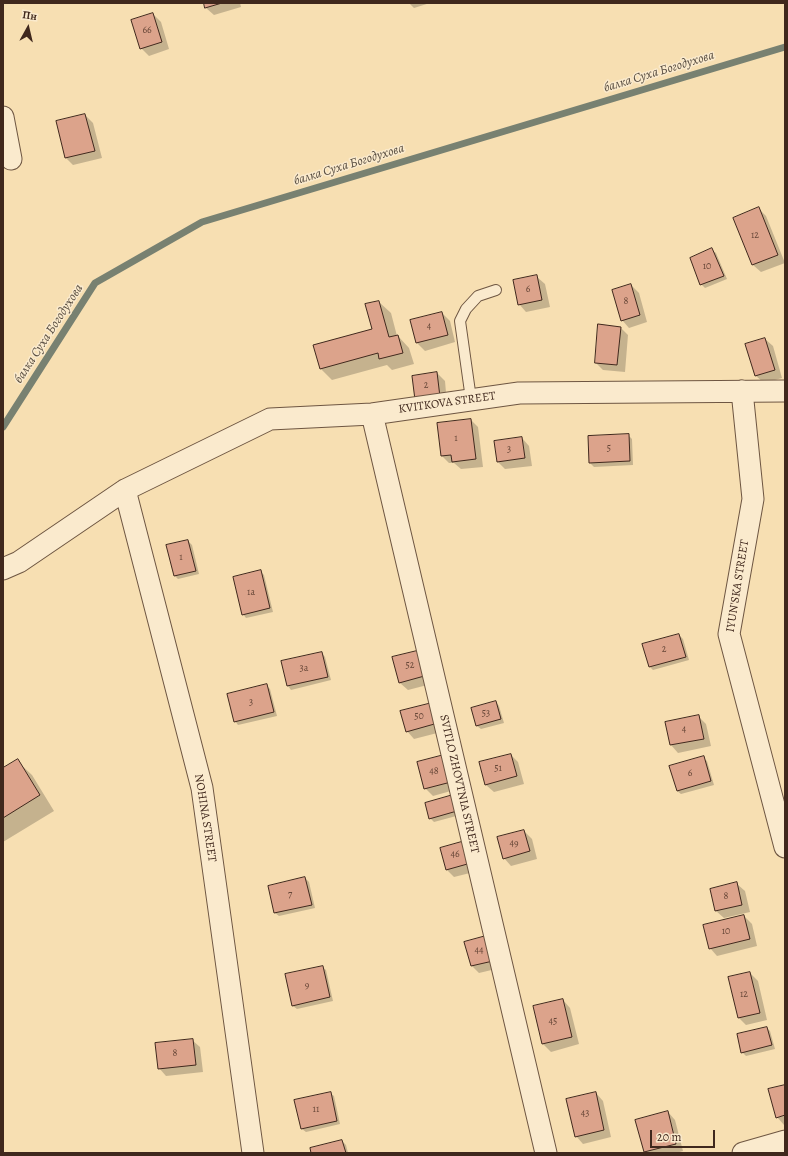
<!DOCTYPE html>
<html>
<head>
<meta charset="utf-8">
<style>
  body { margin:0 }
  #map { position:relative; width:788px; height:1156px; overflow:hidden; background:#f7dfb2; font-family:Alegreya,serif }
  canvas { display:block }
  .frame { position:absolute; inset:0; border:4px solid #40281d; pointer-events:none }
  .north { position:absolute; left:8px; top:8px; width:40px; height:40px; -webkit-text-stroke:3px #faeacd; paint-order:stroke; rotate:8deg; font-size:11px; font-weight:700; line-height:16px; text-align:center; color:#40281d }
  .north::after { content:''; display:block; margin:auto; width:14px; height:18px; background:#40281d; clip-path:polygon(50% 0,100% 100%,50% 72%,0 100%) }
  .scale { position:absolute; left:650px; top:1130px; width:65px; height:18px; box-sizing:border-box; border:2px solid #40281d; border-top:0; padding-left:5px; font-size:12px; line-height:14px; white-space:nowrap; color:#40281d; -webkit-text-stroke:3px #faeacd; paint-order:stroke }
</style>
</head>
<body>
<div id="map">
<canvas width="788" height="1156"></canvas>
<div class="frame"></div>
<div class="north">Пн</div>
<div class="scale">20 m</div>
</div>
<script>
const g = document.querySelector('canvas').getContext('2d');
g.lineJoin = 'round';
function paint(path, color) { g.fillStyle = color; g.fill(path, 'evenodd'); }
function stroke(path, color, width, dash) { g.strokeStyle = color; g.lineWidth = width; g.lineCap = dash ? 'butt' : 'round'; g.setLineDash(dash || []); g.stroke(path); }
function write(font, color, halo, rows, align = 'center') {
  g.font = font + ' Alegreya,serif'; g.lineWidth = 3; g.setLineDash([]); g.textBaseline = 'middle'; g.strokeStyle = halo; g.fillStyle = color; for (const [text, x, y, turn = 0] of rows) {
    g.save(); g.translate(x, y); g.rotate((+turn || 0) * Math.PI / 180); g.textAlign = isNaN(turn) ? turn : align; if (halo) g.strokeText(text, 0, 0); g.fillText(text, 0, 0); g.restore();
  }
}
paint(new Path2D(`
  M 205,3 L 240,3 L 241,7 L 214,15 L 206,8 Z
  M 409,3 L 430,3 L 414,8 Z
  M 153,14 L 161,22 L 169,49 L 149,56 L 141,48 Z
  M 85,115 L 93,123 L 102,158 L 73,165 L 66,158 Z
  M 758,208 L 766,216 L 785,263 L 761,272 L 753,265 L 734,218 Z
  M 712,250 L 716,253 L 727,279 L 705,288 L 701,284 Z
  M 537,277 L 545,284 L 550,307 L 526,312 L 519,304 Z
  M 631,285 L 639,293 L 647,322 L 629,328 L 622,320 Z
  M 379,302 L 391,313 L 397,336 L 398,336 L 409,348 L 414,364 L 392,370 L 387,365 L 332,380 L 321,369 L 373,330 Z
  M 442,313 L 450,321 L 455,342 L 425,351 L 417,343 L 411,321 Z
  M 621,328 L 628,335 L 625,372 L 603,370 L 596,363 Z
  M 765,339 L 773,346 L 782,378 L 764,383 L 756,376 Z
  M 437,373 L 445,381 L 447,404 L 424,407 Z
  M 471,420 L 478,427 L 483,467 L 461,469 L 454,463 L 449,463 L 442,456 Z
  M 628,435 L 632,439 L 633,465 L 594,467 L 590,463 Z
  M 522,438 L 529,446 L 532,466 L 505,469 L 498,462 Z
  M 188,541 L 192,545 L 199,574 L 178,579 L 175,576 Z
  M 260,571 L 264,575 L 273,612 L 246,618 L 243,614 Z
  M 679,635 L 683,639 L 689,660 L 653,670 L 650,667 Z
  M 322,653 L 325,657 L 331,680 L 291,690 L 288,686 L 282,662 Z
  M 393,658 L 435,683 L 408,690 L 400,683 Z
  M 267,686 L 270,689 L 277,716 L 238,725 L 235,721 Z
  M 496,702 L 499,706 L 504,723 L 481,729 L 477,726 L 472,709 Z
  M 432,704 L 445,731 L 414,739 L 407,731 Z
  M 699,717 L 706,724 L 711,746 L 678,753 L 671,745 L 666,723 Z
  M 511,755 L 518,762 L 524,784 L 494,792 L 486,785 Z
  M 703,758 L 707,761 L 714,785 L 681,794 L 677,791 Z
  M 17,761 L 32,775 L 54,811 L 3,842 L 3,769 Z
  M 418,763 L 458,789 L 433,796 L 425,788 Z
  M 453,796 L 460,815 L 434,822 L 430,818 Z
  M 524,831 L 532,839 L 537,859 L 511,866 L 504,858 Z
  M 465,842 L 478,871 L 454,877 L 446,869 Z
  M 305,878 L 309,882 L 315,908 L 279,916 L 275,913 L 269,887 Z
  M 737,884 L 745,891 L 750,912 L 724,918 L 716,911 Z
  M 744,916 L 752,924 L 757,946 L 717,956 L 710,948 Z
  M 466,943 L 500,968 L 479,973 L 472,966 Z
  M 322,967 L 326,970 L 333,1001 L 297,1009 L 293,1006 L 286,975 Z
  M 750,973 L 758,981 L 767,1020 L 746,1025 L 739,1018 Z
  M 563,1000 L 570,1008 L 579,1044 L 551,1052 L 543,1044 L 534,1007 Z
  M 767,1028 L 770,1031 L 775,1049 L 746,1056 L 742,1052 Z
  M 192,1040 L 200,1047 L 203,1072 L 166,1076 L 159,1068 Z
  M 785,1086 L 785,1125 L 784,1125 L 777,1117 Z
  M 330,1093 L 334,1096 L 340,1124 L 306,1132 L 302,1129 Z
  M 596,1093 L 603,1101 L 611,1137 L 583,1144 L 576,1136 Z
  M 668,1112 L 675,1120 L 683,1151 L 676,1153 L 646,1153 L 645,1152 Z
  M 342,1141 L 346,1145 L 348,1153 L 312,1153 Z`), '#0003');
stroke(new Path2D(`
  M 3,427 L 95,283 L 202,222 L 785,47`), '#788171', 7);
const building = new Path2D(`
  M 204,3 L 222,3 L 205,8 Z
  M 153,13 L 162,42 L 140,49 L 131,20 Z
  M 85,114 L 95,151 L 65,158 L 56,121 Z
  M 759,207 L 778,255 L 752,265 L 733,218 Z
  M 712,248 L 724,276 L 700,285 L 690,258 Z
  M 537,275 L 542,300 L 518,305 L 513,280 Z
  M 631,284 L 640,315 L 621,321 L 612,290 Z
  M 379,301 L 389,337 L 398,335 L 403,353 L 379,359 L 378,353 L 320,369 L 313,345 L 372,329 L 365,304 Z
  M 442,312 L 448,335 L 416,343 L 410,320 Z
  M 598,324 L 621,327 L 617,365 L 595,363 Z
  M 765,338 L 775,370 L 755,376 L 745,344 Z
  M 437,372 L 440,397 L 415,400 L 412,376 Z
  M 471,419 L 476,459 L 452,462 L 451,455 L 441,456 L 437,423 Z
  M 629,434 L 630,461 L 589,463 L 588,436 Z
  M 522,437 L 525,458 L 497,462 L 494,441 Z
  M 188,540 L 196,571 L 174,576 L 166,545 Z
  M 261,570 L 270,608 L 242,615 L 233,577 Z
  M 679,634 L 686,657 L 649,667 L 642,644 Z
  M 421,650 L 428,675 L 399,683 L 392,657 Z
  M 322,652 L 328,677 L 287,686 L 281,661 Z
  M 267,684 L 274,712 L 234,722 L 227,694 Z
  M 496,701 L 501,719 L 476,726 L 471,708 Z
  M 432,703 L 438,723 L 406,732 L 400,711 Z
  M 699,715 L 704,739 L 670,745 L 665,722 Z
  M 511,754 L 517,776 L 485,785 L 479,762 Z
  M 444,755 L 451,782 L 424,789 L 417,762 Z
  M 704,756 L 711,781 L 677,791 L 669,766 Z
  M 18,759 L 40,795 L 3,818 L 3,768 Z
  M 453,795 L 457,811 L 429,819 L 425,803 Z
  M 524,830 L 530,851 L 503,859 L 497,837 Z
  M 465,841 L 471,863 L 446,870 L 440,848 Z
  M 305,877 L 312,905 L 274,913 L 268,886 Z
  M 737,882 L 742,905 L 715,911 L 710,889 Z
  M 744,915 L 750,939 L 709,949 L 703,925 Z
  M 486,936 L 493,961 L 471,966 L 464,942 Z
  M 323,966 L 330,997 L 292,1006 L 285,974 Z
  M 750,972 L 760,1013 L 738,1018 L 728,977 Z
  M 563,999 L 572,1037 L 542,1044 L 533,1006 Z
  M 767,1027 L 772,1045 L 741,1053 L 737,1034 Z
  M 193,1039 L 196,1065 L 158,1069 L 155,1043 Z
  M 785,1085 L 785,1115 L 776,1118 L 768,1089 Z
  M 331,1092 L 337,1121 L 301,1129 L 294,1100 Z
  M 596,1092 L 604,1130 L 575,1137 L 566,1099 Z
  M 668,1111 L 676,1144 L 644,1152 L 635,1120 Z
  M 342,1140 L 346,1153 L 311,1153 L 310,1148 Z`);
paint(building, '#dca38b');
stroke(building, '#40281d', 1);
const service = new Path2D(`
  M 471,399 L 460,321 L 466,309 L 478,296 L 496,290`);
const minor = new Path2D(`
  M 3,117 L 11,159
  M 742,391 L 753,499 L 729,634 L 785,847
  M 372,414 L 546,1153
  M 125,490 L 202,788 L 253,1153
  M 3,569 L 19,562 L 125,490 L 270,419 L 372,414 L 519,393 L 785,391
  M 743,1153 L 785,1141`);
stroke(service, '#6e5642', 12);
stroke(minor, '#6e5642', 23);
stroke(service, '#faeacd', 10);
stroke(minor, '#faeacd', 21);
write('10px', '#674738', null, [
  ["66",147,31],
  ["12",755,236],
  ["10",707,267],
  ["6",528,290],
  ["8",626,302],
  ["4",429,327],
  ["2",426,386],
  ["1",456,439],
  ["5",609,449],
  ["3",509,450],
  ["1",181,558],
  ["1а",251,593],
  ["2",664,650],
  ["52",410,666],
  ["3а",304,669],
  ["3",251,703],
  ["53",486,714],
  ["50",419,717],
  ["4",684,730],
  ["51",498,769],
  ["48",434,772],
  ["6",690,774],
  ["49",514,844],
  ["46",455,855],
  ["7",290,895],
  ["8",726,897],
  ["10",726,932],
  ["44",479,951],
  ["9",307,986],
  ["12",744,995],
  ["45",553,1022],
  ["8",175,1054],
  ["11",316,1110],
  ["43",585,1114]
]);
write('12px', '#40281d', '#faeacd', [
  ["KVITKOVA STREET",447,403,-8],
  ["IYUN'SKA STREET",738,586,-81],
  ["SVITLO ZHOVTNIA STREET",459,784,77],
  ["NOHINA STREET",205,818,81]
]);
write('italic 13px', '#584d40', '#faeacd', [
  ["балка Суха Богодухова",659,72,-17],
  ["балка Суха Богодухова",349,165,-17],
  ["балка Суха Богодухова",49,334,-57]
]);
</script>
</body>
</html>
